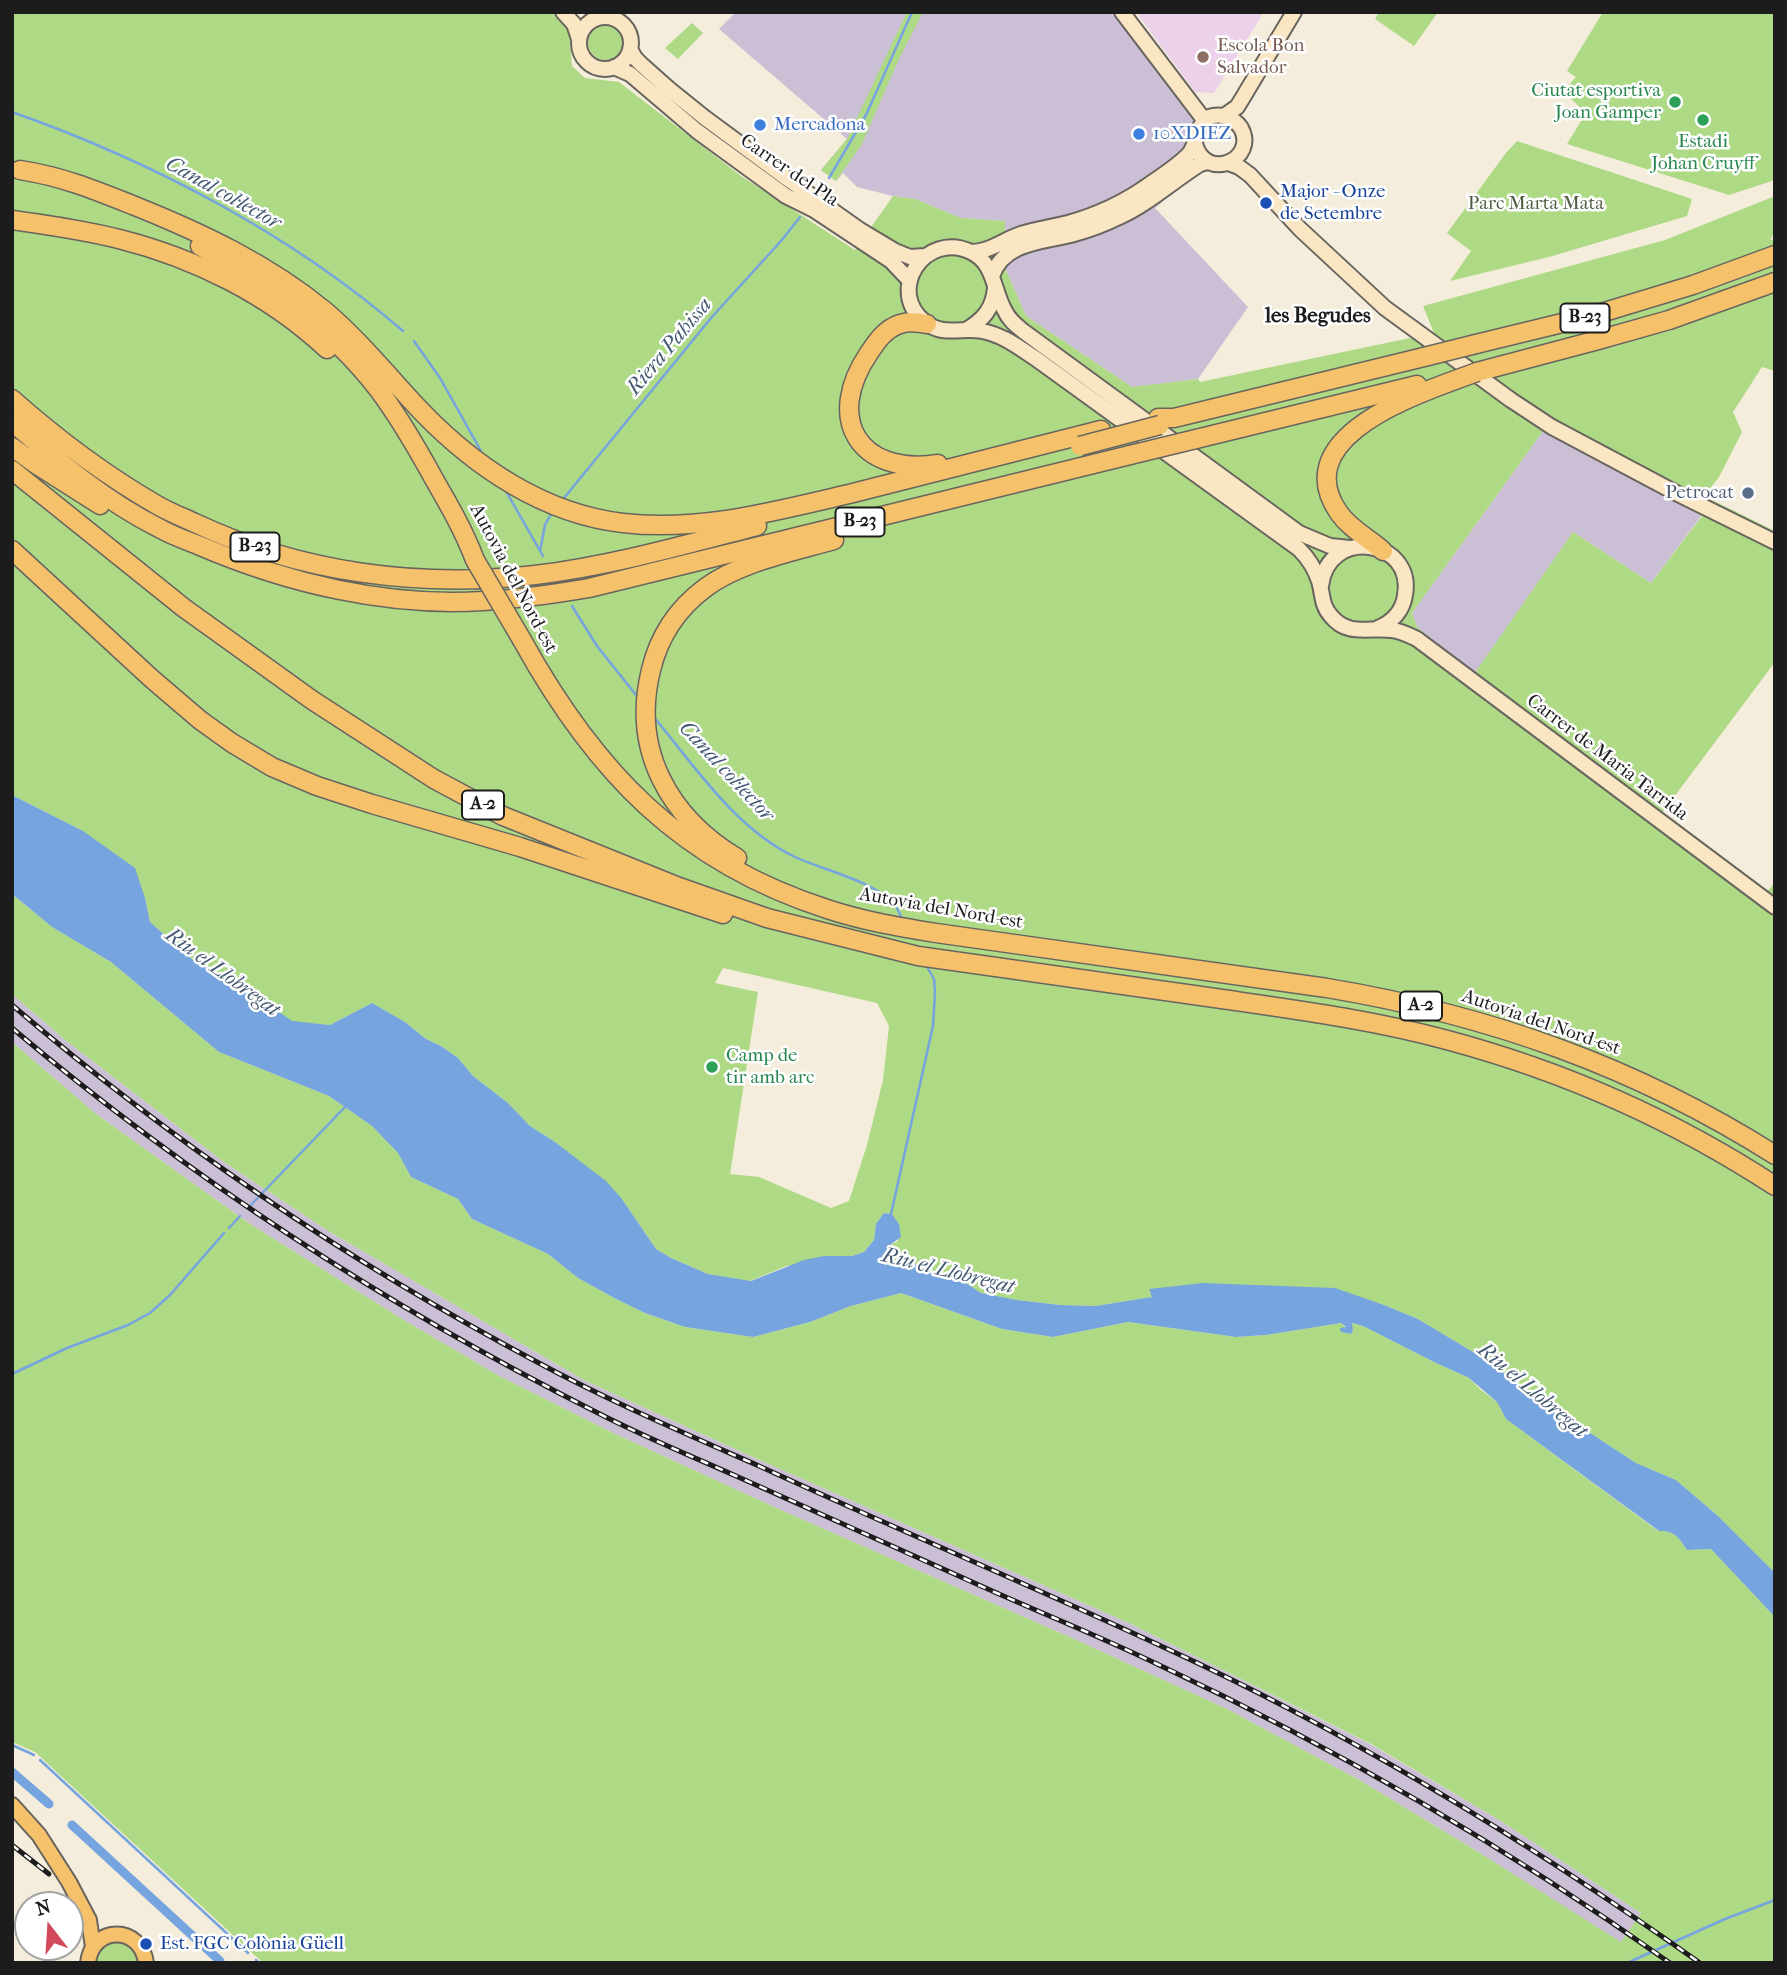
<!DOCTYPE html>
<html>
<head>
<meta charset="utf-8">
<style>
  body { margin:0 }
  #map { position:relative; width:1787px; height:1975px; overflow:hidden; background:#f5eddb; font-family:"IM FELL French Canon",serif }
  canvas { display:block }
  .frame { position:absolute; inset:0; border:14px solid #1c1c1c; pointer-events:none }
  .north { position:absolute; left:14px; top:1891px; width:70px; height:70px; box-sizing:border-box; background:#fff; border:2px solid #a4a4a4; border-radius:50%; rotate:343deg; font-size:19px; font-weight:700; line-height:28px; text-align:center; color:#1c1c1c }
  .north::after { content:''; display:block; margin:auto; width:24px; height:32px; background:#d1495b; clip-path:polygon(50% 0,100% 100%,50% 72%,0 100%) }
</style>
</head>
<body>
<div id="map">
<canvas width="1787" height="1975"></canvas>
<div class="frame"></div>
<div class="north">N</div>
</div>
<script>
const g = document.querySelector('canvas').getContext('2d');
g.lineJoin = 'round';
function paint(path, color) { g.fillStyle = color; g.fill(path, 'evenodd'); }
function stroke(path, color, width, dash) { g.strokeStyle = color; g.lineWidth = width; g.lineCap = dash ? 'butt' : 'round'; g.setLineDash(dash || []); g.stroke(path); }
function write(font, color, halo, rows, align = 'center') {
  g.font = font + ' "IM FELL French Canon",serif'; g.lineWidth = 5; g.setLineDash([]); g.textBaseline = 'middle'; g.strokeStyle = halo; g.fillStyle = color; for (const [text, x, y, turn = 0] of rows) {
    g.save(); g.translate(x, y); g.rotate((+turn || 0) * Math.PI / 180); g.textAlign = isNaN(turn) ? turn : align; if (halo) g.strokeText(text, 0, 0); g.fillText(text, 0, 0); g.restore();
  }
}
paint(new Path2D(`
  M 1136,12 L 1264,12 L 1214,93 L 1195,92 Z`), '#ecd1ea');
paint(new Path2D(`
  M 736,12 L 1111,12 L 1196,121 L 1201,170 L 1155,208 L 1248,307 L 1198,379 L 1132,387 L 1026,316 L 1005,268 L 1005,221 L 961,218 L 915,199 L 893,196 L 857,187 L 843,173 L 836,181 L 821,170 L 847,139 L 719,29 Z
  M 1543,431 L 1702,515 L 1651,583 L 1573,532 L 1475,675 L 1417,627 L 1412,613 Z
  M 12,994 L 64,1039 L 224,1162 L 330,1232 L 584,1380 L 744,1453 L 1129,1623 L 1370,1744 L 1501,1821 L 1641,1913 L 1621,1943 L 1475,1850 L 1361,1781 L 1227,1709 L 1074,1639 L 783,1511 L 611,1432 L 501,1377 L 402,1319 L 250,1224 L 96,1114 L 12,1042 Z`), '#cbbfd5');
paint(new Path2D(`
  M 12,12 L 552,12 L 569,31 L 572,66 L 585,78 L 619,82 L 741,176 L 855,250 L 893,196 L 915,199 L 961,218 L 1005,221 L 1005,268 L 1026,316 L 1132,387 L 1198,379 L 1200,382 L 1434,333 L 1423,306 L 1665,240 L 1775,196 L 1775,232 L 1770,240 L 1775,239 L 1775,371 L 1762,367 L 1733,412 L 1742,432 L 1719,477 L 1704,496 L 1773,530 L 1775,527 L 1775,662 L 1662,813 L 1767,892 L 1775,882 L 1775,1573 L 1718,1516 L 1676,1480 L 1636,1463 L 1575,1423 L 1549,1401 L 1522,1387 L 1483,1358 L 1418,1319 L 1384,1305 L 1361,1298 L 1149,1290 L 1153,1297 L 1095,1306 L 1060,1305 L 1017,1300 L 981,1293 L 963,1281 L 948,1279 L 904,1259 L 891,1262 L 890,1245 L 898,1241 L 899,1224 L 892,1214 L 884,1213 L 876,1224 L 874,1240 L 864,1252 L 852,1256 L 786,1266 L 750,1281 L 708,1274 L 671,1258 L 656,1249 L 622,1199 L 580,1162 L 555,1142 L 530,1126 L 508,1103 L 473,1076 L 458,1058 L 441,1046 L 426,1039 L 405,1022 L 372,1003 L 330,1025 L 292,1022 L 262,1000 L 193,960 L 150,922 L 145,898 L 83,831 L 12,795 ZM 1543,431 L 1702,516 L 1651,583 L 1573,532 L 1474,674 L 1417,627 L 1412,613 ZM 723,968 L 877,1003 L 889,1026 L 883,1080 L 867,1145 L 849,1201 L 831,1208 L 759,1177 L 730,1174 L 758,992 L 715,983 Z
  M 907,12 L 923,12 L 898,61 L 862,144 L 836,181 L 821,170 L 847,139 Z
  M 1379,12 L 1438,12 L 1414,46 L 1375,19 Z
  M 1603,12 L 1775,12 L 1775,180 L 1729,195 L 1567,144 L 1586,113 L 1563,91 L 1576,77 L 1567,71 Z
  M 692,23 L 703,33 L 678,59 L 665,48 Z
  M588 42a18 18 0 1 1 36 0a18 18 0 1 1-36 0Z
  M 1517,141 L 1692,199 L 1687,216 L 1549,257 L 1450,281 L 1471,251 L 1447,233 L 1506,153 Z
  M 12,894 L 52,927 L 111,962 L 219,1052 L 329,1096 L 372,1126 L 398,1153 L 411,1177 L 458,1199 L 472,1219 L 548,1254 L 578,1278 L 616,1299 L 645,1313 L 685,1327 L 753,1337 L 810,1322 L 851,1306 L 901,1293 L 1002,1329 L 1053,1337 L 1128,1322 L 1236,1337 L 1266,1335 L 1341,1323 L 1346,1328 L 1341,1328 L 1341,1332 L 1351,1334 L 1353,1330 L 1351,1323 L 1363,1326 L 1434,1362 L 1469,1378 L 1481,1390 L 1497,1402 L 1506,1419 L 1658,1531 C 1674,1530 1679,1538 1687,1550 L 1711,1549 L 1775,1617 L 1775,1963 L 263,1963 L 35,1752 L 12,1742 L 12,1042 L 96,1114 L 250,1224 L 402,1319 L 501,1377 L 611,1432 L 783,1511 L 1074,1639 L 1227,1709 L 1361,1781 L 1475,1850 L 1621,1942 L 1641,1913 L 1501,1821 L 1371,1744 L 1129,1623 L 744,1453 L 584,1380 L 330,1232 L 224,1162 L 64,1039 L 12,994 Z
  M 114,1938 L 136,1948 L 141,1963 L 93,1963 L 95,1953 Z`), '#aed985');
paint(new Path2D(`
  M 12,795 L 83,831 L 135,868 L 145,898 L 150,922 L 193,960 L 262,1000 L 292,1021 L 330,1025 L 372,1003 L 405,1022 L 426,1039 L 441,1046 L 458,1058 L 473,1076 L 508,1103 L 530,1126 L 555,1142 L 606,1181 L 622,1199 L 656,1249 L 671,1258 L 708,1274 L 751,1281 L 804,1260 L 824,1256 L 852,1256 L 864,1252 L 874,1240 L 876,1224 L 884,1213 L 892,1214 L 899,1224 L 901,1237 L 890,1245 L 891,1262 L 904,1259 L 948,1279 L 963,1281 L 981,1293 L 1017,1300 L 1060,1305 L 1095,1306 L 1152,1297 L 1149,1289 L 1203,1283 L 1335,1288 L 1384,1305 L 1418,1319 L 1483,1358 L 1522,1387 L 1549,1401 L 1575,1423 L 1636,1463 L 1676,1480 L 1718,1516 L 1775,1573 L 1775,1617 L 1711,1549 L 1687,1550 C 1679,1538 1674,1530 1659,1531 L 1506,1419 L 1497,1402 L 1469,1378 L 1434,1362 L 1363,1326 L 1352,1323 L 1353,1330 L 1351,1334 L 1341,1332 L 1340,1328 L 1346,1327 L 1341,1323 L 1266,1335 L 1236,1337 L 1128,1322 L 1053,1337 L 1002,1329 L 901,1293 L 851,1306 L 810,1322 L 753,1337 L 685,1327 L 645,1313 L 616,1299 L 578,1278 L 548,1254 L 472,1219 L 458,1199 L 411,1177 L 398,1153 L 372,1126 L 329,1096 L 219,1052 L 111,962 L 52,927 L 12,894 Z`), '#75a4de');
stroke(new Path2D(`
  M 12,112 C 151,161 291,234 403,331
  M 829,178 L 866,115 L 912,12
  M 414,341 L 440,378 L 481,451
  M 507,493 L 543,556
  M 564,498 L 711,318 L 781,241 L 800,217
  M 540,551 L 545,525 L 551,514
  M 572,606 L 597,646 L 640,700
  M 653,716 C 694,765 734,827 793,856 C 822,870 875,881 895,905 C 898,909 900,915 902,919
  M 248,1208 L 345,1107
  M 891,1214 L 933,1026 L 935,993 L 934,979 L 926,965
  M 229,1228 L 240,1216
  M 12,1374 L 67,1348 L 128,1325 L 150,1313 L 170,1295 L 224,1233
  M 12,1745 L 34,1755
  M 40,1760 L 248,1953
  M 256,1960 L 259,1963
  M 1627,1963 L 1725,1919 L 1775,1900`), '#75a4de', 2.5);
stroke(new Path2D(`
  M 12,1772 L 49,1804
  M 72,1825 L 220,1961`), '#75a4de', 9);
const secondary = new Path2D(`
  M 563,12 L 574,24 L 579,39
  M 1122,12 L 1205,121
  M579 43a26 26 0 1 1 52 0a26 26 0 1 1-52 0Z
  M 630,49 L 635,58 L 642,65 L 669,89 L 705,118 L 785,177 L 860,230 L 895,251 L 910,257 L 925,256
  M 614,67 L 630,74 L 697,131 L 786,196 L 814,210 L 891,261 L 910,281
  M 1224,116 L 1237,107 L 1242,99 L 1294,12
  M 1228,163 L 1239,167 L 1250,175 L 1300,229 L 1385,308 L 1511,400 L 1552,427 L 1678,494 L 1775,542
  M 971,252 C 990,252 1003,240 1021,234 C 1036,229 1052,227 1068,223 C 1097,215 1125,202 1150,184 C 1163,175 1177,166 1188,155 C 1201,142 1193,111 1224,116 C 1231,118 1237,122 1241,128 C 1258,159 1206,183 1195,144
  M 992,276 C 1004,241 1045,242 1074,234 C 1089,230 1105,224 1119,217 C 1148,204 1173,181 1200,164 L 1208,162
  M 966,330 C 983,320 993,309 995,288
  M 1350,548 L 1330,546 L 1299,533 L 1023,331 C 1016,325 1009,320 1005,311 C 993,291 995,263 971,252 C 925,230 885,291 925,322 C 943,337 962,327 982,331 C 1003,335 1018,347 1035,358 L 1299,549 C 1308,558 1315,569 1319,581 C 1323,594 1321,605 1331,616 C 1348,637 1369,627 1392,630 C 1401,631 1409,635 1417,639 L 1775,907
  M 1321,586 C 1328,526 1415,539 1405,595 C 1403,611 1392,622 1378,628`);
const primary = new Path2D(`
  M 12,1805 L 39,1835 L 69,1882 L 89,1920 L 93,1947
  M 88,1963 C 92,1925 141,1925 146,1963`);
const highway = new Path2D(`
  M 20,170 C 64,177 95,190 135,206 C 202,233 268,264 325,311 C 360,341 389,377 421,411 C 475,467 544,514 623,523 C 700,532 775,511 849,494 C 933,473 1017,451 1101,430
  M 12,220 C 48,225 84,230 119,239 C 195,258 269,295 327,349
  M 200,246 C 268,283 330,327 378,389 C 399,417 417,448 434,479 C 449,505 464,531 475,560
  M 927,324 C 917,322 909,321 900,324 C 885,329 877,341 869,353 C 824,419 859,476 938,464
  M 1476,344 L 1591,316 L 1693,285 L 1775,255
  M 1477,372 L 1598,340 L 1669,320 L 1775,282
  M 12,399 C 57,439 105,475 157,505 C 169,512 182,517 195,523 C 301,573 419,588 535,575 C 610,566 684,545 757,526
  M 1158,418 L 1174,418 L 1424,357
  M 12,422 C 58,461 105,501 159,528 C 171,535 185,540 198,545 C 286,583 386,607 483,601 C 519,599 554,594 589,588 L 1130,455
  M 1196,439 L 1417,385
  M 12,447 L 37,465 L 100,505
  M 12,470 L 184,608 L 312,700 L 434,779 L 503,816 L 679,887 L 767,918 L 918,956 C 1019,970 1121,985 1222,999 C 1298,1010 1373,1020 1447,1040 C 1563,1071 1674,1120 1775,1186
  M 12,550 L 152,679 L 200,720 L 232,743 L 272,767 L 317,786 L 372,804 L 520,847 L 723,914
  M 1383,551 C 1369,538 1351,530 1339,513 C 1290,443 1399,401 1447,383
  M 522,640 C 595,772 681,862 827,909 C 863,921 899,927 936,933 L 1327,988 C 1489,1015 1636,1067 1775,1155
  M 737,858 C 669,817 631,750 651,670 C 659,636 677,609 705,588 C 740,562 792,552 834,540`);
stroke(secondary, '#68655f', 18);
stroke(primary, '#68655f', 18);
stroke(highway, '#68655f', 21);
stroke(secondary, '#fbe6c4', 14);
stroke(primary, '#f5c16b', 14);
stroke(highway, '#f5c16b', 18);
const rail = new Path2D(`
  M 12,1005 C 173,1143 351,1263 537,1362 C 609,1401 684,1433 759,1466 C 892,1527 1027,1584 1161,1646 C 1351,1733 1529,1842 1700,1963
  M 12,1028 C 191,1179 388,1307 596,1412 C 642,1436 689,1455 736,1476 C 824,1515 911,1555 999,1594 C 1051,1617 1105,1639 1157,1664 C 1336,1748 1508,1848 1670,1963
  M 12,1845 L 49,1874`);
stroke(rail, '#1c1c1c', 5);
stroke(rail, '#fff', 2.5, [8]);
const highwayBridge = new Path2D(`
  M 1424,357 L 1476,344
  M 1447,383 L 1477,372
  M 1080,446 L 1160,425
  M 1130,455 L 1196,439
  M 475,560 L 522,640`);
stroke(highwayBridge, '#68655f', 21, []);
stroke(highwayBridge, '#f5c16b', 18);
for (const [x, y, r, color] of [
  [1203,57,7,"#8d6e63"],
  [1675,102,7,"#2e9e5b"],
  [1703,120,7,"#2e9e5b"],
  [760,125,7,"#3f7fe0"],
  [1139,134,7,"#3f7fe0"],
  [1266,203,7,"#1a4fb4"],
  [1748,493,7,"#5c6f8a"],
  [712,1067,7,"#2e9e5b"],
  [146,1944,7,"#1a4fb4"]
]) { const dot = new Path2D(); dot.arc(x, y, r, 0, 2 * Math.PI); g.fillStyle = color; g.fill(dot); stroke(dot, '#fff', 2.5); }
for (const [x, y, w] of [
  [1585,318,49],
  [860,522,49],
  [255,547,49],
  [483,805,42],
  [1421,1006,42]
]) { const box = new Path2D(); box.roundRect(x - w / 2, y - 14.5, w, 29, 5); g.fillStyle = '#fff'; g.fill(box); stroke(box, '#1c1c1c', 2); }
write('bold 18px', '#1c1c1c', null, [
  ["B-23",1585,318],
  ["B-23",860,522],
  ["B-23",255,547],
  ["A-2",483,805],
  ["A-2",1421,1006]
]);
write('19px', '#785e54', '#fff', [
  ["Escola Bon",1217,46],
  ["Salvador",1217,68]
], 'left');
write('19px', '#27864d', '#fff', [
  ["Ciutat esportiva",1661,91],
  ["Joan Gamper",1661,113],
  ["Estadi",1703,142,"center"],
  ["Johan Cruyff",1703,164,"center"],
  ["Camp de",726,1056,"left"],
  ["tir amb arc",726,1078,"left"]
], 'right');
write('19px', '#366cbe', '#fff', [
  ["Mercadona",774,125],
  ["10XDIEZ",1153,134]
], 'left');
write('19px', '#1c1c1c', '#fff', [
  ["Carrer del Pla",789,171,34],
  ["Autovia del Nord-est",513,579,62],
  ["Carrer de Maria Tarrida",1607,758,37],
  ["Autovia del Nord-est",941,909,10],
  ["Autovia del Nord-est",1541,1023,19]
]);
write('19px', '#164399', '#fff', [
  ["Major - Onze",1280,192],
  ["de Setembre",1280,214],
  ["Est. FGC Colònia Güell",160,1944]
], 'left');
write('19px', '#4f5e41', '#fff', [
  ["Parc Marta Mata",1536,204]
]);
write('19px', '#4e5e75', '#fff', [
  ["Petrocat",1734,493]
], 'right');
write('italic 21px', '#445973', '#fff', [
  ["Canal col·lector",223,194,29],
  ["Riera Pahissa",670,347,-50],
  ["Canal col·lector",726,772,47],
  ["Riu el Llobregat",222,973,36],
  ["Riu el Llobregat",948,1272,14],
  ["Riu el Llobregat",1532,1391,40]
]);
write('bold 21px', '#1c1c1c', '#fff', [
  ["les Begudes",1318,317]
]);
</script>
</body>
</html>
